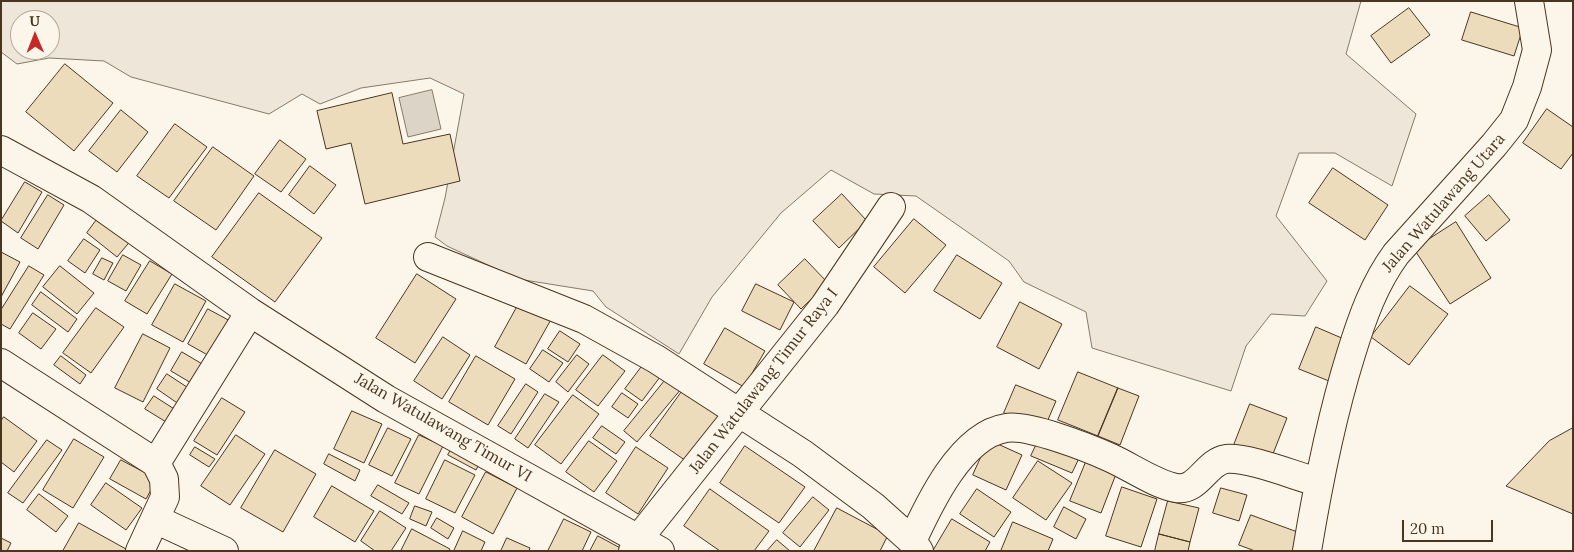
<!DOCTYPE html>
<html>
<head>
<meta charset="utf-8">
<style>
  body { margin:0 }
  #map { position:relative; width:1574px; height:552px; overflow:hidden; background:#fbf6e9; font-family:Lora,serif }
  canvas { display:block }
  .frame { position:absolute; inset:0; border:2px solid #4a3520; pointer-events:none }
  .north { position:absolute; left:10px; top:10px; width:50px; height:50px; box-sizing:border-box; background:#fbf6e9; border:1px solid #b4a999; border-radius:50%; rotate:359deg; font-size:14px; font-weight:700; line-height:20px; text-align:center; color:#4a3520 }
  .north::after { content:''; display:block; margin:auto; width:18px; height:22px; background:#c62828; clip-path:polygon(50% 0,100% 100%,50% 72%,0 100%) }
  .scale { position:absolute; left:1402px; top:520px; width:91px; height:22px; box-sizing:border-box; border:2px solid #4a3520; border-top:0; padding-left:6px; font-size:15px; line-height:18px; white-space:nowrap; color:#4a3520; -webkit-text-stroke:4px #fbf6e9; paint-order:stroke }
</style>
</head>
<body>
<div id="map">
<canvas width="1574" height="552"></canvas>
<div class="frame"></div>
<div class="north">U</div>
<div class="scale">20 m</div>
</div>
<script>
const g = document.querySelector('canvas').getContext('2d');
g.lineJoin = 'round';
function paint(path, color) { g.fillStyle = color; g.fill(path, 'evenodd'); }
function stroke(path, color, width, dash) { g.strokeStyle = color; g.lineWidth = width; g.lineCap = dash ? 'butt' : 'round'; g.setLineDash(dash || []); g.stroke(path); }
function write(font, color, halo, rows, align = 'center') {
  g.font = font + ' Lora,serif'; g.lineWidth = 4; g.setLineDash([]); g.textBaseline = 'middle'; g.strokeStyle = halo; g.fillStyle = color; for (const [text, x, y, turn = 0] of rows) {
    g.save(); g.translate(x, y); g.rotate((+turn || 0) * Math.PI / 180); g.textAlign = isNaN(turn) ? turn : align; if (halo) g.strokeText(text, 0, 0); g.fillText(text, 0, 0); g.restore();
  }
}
const green = new Path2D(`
  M 1,1 L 1361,1 L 1346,54 L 1416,114 L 1392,186 L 1335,153 L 1299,153 L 1276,216 L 1327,281 L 1305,316 L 1271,314 L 1246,346 L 1231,391 L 1092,348 L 1086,312 L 1024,282 L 1009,261 L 916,196 L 874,194 L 831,170 L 781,213 L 712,297 L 679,354 L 606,307 L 593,291 L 518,279 L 447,246 L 435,237 L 445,198 L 464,94 L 430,78 L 361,88 L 320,104 L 302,94 L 269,114 L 131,77 L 104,61 L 49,58 L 17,64 L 1,52 ZM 20,20 L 50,20 L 50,50 L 20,50 Z`);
paint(green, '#ede6d9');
stroke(green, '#887966', 1);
const water = new Path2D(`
  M 432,90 L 441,129 L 408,137 L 399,98 Z`);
paint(water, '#dcd4c6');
stroke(water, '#887966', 1);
const building = new Path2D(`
  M 1409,8 L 1430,35 L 1391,63 L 1371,36 Z
  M 1471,12 L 1523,28 L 1514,56 L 1462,40 Z
  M 65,64 L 113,103 L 74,151 L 26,112 Z
  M 392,93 L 403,144 L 450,134 L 460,181 L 365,204 L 351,143 L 326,149 L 317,111 Z
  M 1547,109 L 1573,127 L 1573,153 L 1561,169 L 1523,143 Z
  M 121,110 L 148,132 L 117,172 L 89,151 Z
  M 175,124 L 207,147 L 169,198 L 137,176 Z
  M 280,140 L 306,159 L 281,192 L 255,174 Z
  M 213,147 L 254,176 L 216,230 L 174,201 Z
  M 310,166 L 336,185 L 314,214 L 289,195 Z
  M 1333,168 L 1388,205 L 1365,240 L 1309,203 Z
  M 25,182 L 42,192 L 18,233 L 1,221 Z
  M 259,193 L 322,238 L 275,302 L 212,257 Z
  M 842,194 L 867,221 L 839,248 L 813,221 Z
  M 48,195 L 64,205 L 38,249 L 21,238 Z
  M 1489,195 L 1510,220 L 1486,241 L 1465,216 Z
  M 101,214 L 132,239 L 117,257 L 87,233 Z
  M 914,219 L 946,245 L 905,293 L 874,267 Z
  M 1456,222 L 1491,278 L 1450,304 L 1414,249 Z
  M 84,239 L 100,250 L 85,273 L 68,261 Z
  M 1,252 L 20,262 L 1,297 Z
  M 123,255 L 141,265 L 126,291 L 108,281 Z
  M 957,255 L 1002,283 L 980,319 L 934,291 Z
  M 102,258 L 113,263 L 104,280 L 93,274 Z
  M 805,259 L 828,283 L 801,309 L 778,285 Z
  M 150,261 L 172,274 L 147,314 L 125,301 Z
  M 29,266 L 44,275 L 10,329 L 1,324 L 1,310 Z
  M 60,266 L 94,293 L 77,314 L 43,287 Z
  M 417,274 L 456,299 L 415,363 L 376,338 Z
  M 175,284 L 206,301 L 183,342 L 152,325 Z
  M 756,284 L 794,302 L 780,330 L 742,311 Z
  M 1410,286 L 1448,314 L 1409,365 L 1371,337 Z
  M 41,292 L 77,319 L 68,332 L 32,305 Z
  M 522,298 L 553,316 L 526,364 L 495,347 Z
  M 1020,302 L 1062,324 L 1039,369 L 997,347 Z
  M 96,308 L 124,327 L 91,373 L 63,353 Z
  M 208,309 L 232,322 L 213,358 L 188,344 Z
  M 33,313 L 56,329 L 41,349 L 19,333 Z
  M 1316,327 L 1351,342 L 1334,383 L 1299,369 Z
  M 725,328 L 765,351 L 744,387 L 704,364 Z
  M 560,331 L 580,344 L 568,362 L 548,349 Z
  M 143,334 L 170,348 L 143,402 L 115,388 Z
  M 443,337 L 470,355 L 442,399 L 414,381 Z
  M 543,350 L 563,363 L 549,382 L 530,369 Z
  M 182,352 L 209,368 L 198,387 L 171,371 Z
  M 577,355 L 589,364 L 568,392 L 556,382 Z
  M 603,355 L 625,371 L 598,406 L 576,390 Z
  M 61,356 L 86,375 L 80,384 L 54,365 Z
  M 476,356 L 515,379 L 488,425 L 449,402 Z
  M 646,361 L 663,373 L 642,401 L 625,389 Z
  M 1078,372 L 1118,388 L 1098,436 L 1058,420 Z
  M 167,374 L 193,391 L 183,407 L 157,389 Z
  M 667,378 L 681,389 L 637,442 L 624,431 Z
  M 526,384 L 538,392 L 511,434 L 498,426 Z
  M 1016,385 L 1056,401 L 1044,429 L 1004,413 Z
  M 1118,388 L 1139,396 L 1120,445 L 1098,436 Z
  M 683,390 L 721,418 L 689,463 L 650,436 Z
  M 622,393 L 638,404 L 628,418 L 612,407 Z
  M 545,394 L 559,402 L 528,448 L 515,439 Z
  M 573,395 L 599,414 L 561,464 L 535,445 Z
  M 154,396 L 179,412 L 171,425 L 145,409 Z
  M 222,398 L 245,412 L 217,455 L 194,441 Z
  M 1250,404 L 1287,418 L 1271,459 L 1234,445 Z
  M 352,411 L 382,424 L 364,463 L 334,449 Z
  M 4,417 L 37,441 L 14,472 L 1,462 L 1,421 Z
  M 602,426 L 625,442 L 616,454 L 593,438 Z
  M 388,428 L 411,439 L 392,476 L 369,465 Z
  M 1573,428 L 1573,514 L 1506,486 L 1549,441 Z
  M 236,435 L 265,454 L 230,505 L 201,486 Z
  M 419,435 L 443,446 L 419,494 L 395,483 Z
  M 1040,437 L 1081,454 L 1072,473 L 1031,456 Z
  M 74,439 L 104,457 L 73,508 L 43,490 Z
  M 47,440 L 62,450 L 23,503 L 8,493 Z
  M 989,440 L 1022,455 L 1006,490 L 973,475 Z
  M 589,441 L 617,461 L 594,492 L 566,472 Z
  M 454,444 L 482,458 L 476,470 L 448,455 Z
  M 745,446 L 805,487 L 779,523 L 720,483 Z
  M 195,447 L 215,459 L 209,467 L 190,455 Z
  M 636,447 L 668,468 L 638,514 L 606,493 Z
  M 275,450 L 316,474 L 283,532 L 241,508 Z
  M 329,454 L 360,470 L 355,481 L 324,464 Z
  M 121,460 L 157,479 L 146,499 L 110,479 Z
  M 445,460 L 475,475 L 455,513 L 426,499 Z
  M 1038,461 L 1072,483 L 1046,520 L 1013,498 Z
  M 1086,462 L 1116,474 L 1101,513 L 1070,501 Z
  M 486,472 L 517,488 L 493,534 L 462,517 Z
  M 106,483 L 142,508 L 126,530 L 91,505 Z
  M 378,485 L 409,503 L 402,514 L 371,496 Z
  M 332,486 L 374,511 L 355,542 L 314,517 Z
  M 1122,487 L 1157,499 L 1141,547 L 1106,536 Z
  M 1221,488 L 1247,495 L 1239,521 L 1213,513 Z
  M 710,489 L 769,531 L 754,551 L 720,551 L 684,526 Z
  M 977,489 L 1011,512 L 994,537 L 960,514 Z
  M 39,494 L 68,516 L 56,532 L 27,510 Z
  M 813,497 L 829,510 L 800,547 L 783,533 Z
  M 1168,501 L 1199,508 L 1190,542 L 1159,534 Z
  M 415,506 L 432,512 L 426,526 L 410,519 Z
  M 1064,507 L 1086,519 L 1076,539 L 1054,527 Z
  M 837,508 L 888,535 L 880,551 L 814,551 Z
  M 380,511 L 406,528 L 391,551 L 375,551 L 361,541 Z
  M 1251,515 L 1303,534 L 1297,551 L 1255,551 L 1239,545 Z
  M 437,518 L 454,528 L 448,539 L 431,528 Z
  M 564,519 L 591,532 L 582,551 L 548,551 Z
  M 952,519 L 990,542 L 985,551 L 933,551 Z
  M 1013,522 L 1053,539 L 1048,551 L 1001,551 Z
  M 79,523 L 126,549 L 125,551 L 63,551 Z
  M 412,529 L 450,549 L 449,551 L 401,551 Z
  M 463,531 L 485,542 L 481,551 L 454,551 Z
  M 1159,534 L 1190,542 L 1188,551 L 1155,551 Z
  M 598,536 L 626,551 L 590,551 Z
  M 1,538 L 11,543 L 7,551 L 1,551 Z
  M 507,538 L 530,548 L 529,551 L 501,551 Z
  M 777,540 L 790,551 L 767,551 Z`);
paint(building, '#ecdcbc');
stroke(building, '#4a3520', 1);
const minor = new Path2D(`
  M 1,150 L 91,199 L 250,312 L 386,399 L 660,551
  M 428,257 L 584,319 L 656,359 L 803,454 L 873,506 L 912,541 L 919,551
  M 1,363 L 156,463
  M 155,519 L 224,551
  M 912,541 C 929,504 961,435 1006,428 C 1028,424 1089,448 1111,458 C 1131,467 1155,484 1176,488 C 1198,492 1206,462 1226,459 C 1249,457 1295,476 1318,482
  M 140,551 L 165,497 L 164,479 L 156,463 L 250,312
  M 633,551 L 639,538 L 825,305 L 891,207
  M 1307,551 C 1318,484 1331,418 1351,354 C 1362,318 1374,284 1396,254 L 1494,145 L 1514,120 L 1527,87 L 1537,50 L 1529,1`);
stroke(minor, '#4a3520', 30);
stroke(minor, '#fbf6e9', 28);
write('16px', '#4a3520', '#fbf6e9', [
  ["Jalan Watulawang Utara",1444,203,-49],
  ["Jalan Watulawang Timur Raya I",764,381,-52],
  ["Jalan Watulawang Timur VI",443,428,30]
]);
</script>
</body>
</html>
